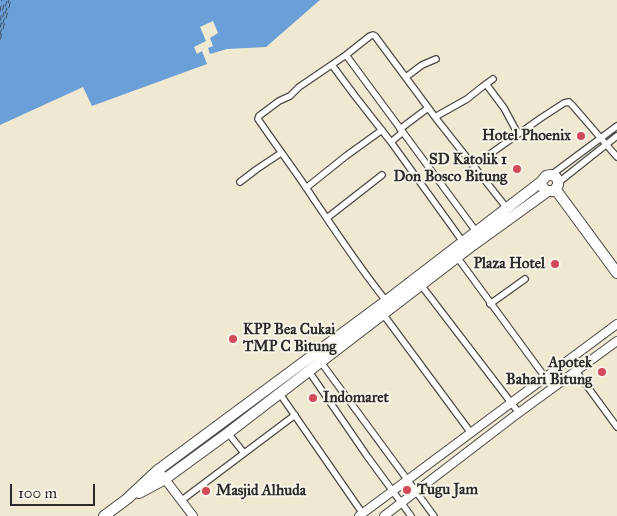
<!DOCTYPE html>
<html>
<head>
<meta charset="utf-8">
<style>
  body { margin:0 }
  #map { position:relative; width:617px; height:516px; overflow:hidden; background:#f0e9d2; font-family:"IM FELL Great Primer",serif }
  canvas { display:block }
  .scale { position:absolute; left:10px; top:484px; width:85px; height:22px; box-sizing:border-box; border:2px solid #2b2b2b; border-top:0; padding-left:6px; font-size:15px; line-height:18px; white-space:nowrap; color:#2b2b2b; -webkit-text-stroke:4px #f7f3e8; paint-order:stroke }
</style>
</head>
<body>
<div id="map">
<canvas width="617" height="516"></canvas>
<div class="scale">100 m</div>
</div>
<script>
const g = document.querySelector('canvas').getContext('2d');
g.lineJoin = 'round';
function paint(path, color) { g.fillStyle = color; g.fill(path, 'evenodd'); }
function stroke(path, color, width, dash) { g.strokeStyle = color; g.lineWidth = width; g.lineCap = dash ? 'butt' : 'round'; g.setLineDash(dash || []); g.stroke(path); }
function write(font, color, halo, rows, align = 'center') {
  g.font = font + ' "IM FELL Great Primer",serif'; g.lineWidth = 4; g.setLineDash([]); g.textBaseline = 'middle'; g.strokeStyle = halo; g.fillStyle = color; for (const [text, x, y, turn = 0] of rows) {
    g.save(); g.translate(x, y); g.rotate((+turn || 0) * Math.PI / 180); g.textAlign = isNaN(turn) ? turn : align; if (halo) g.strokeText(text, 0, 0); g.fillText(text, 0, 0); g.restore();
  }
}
paint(new Path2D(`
  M 0,0 L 320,0 L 266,47 L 227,49 L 210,54 L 208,48 L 213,46 L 210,38 L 218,33 L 213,21 L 200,27 L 206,41 L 194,47 L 197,54 L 202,51 L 207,64 L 92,106 L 83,87 L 0,125 Z`), '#6b9fd7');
stroke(new Path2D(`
  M 0,12 L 2,0
  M 0,21 L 5,0
  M 0,28 L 7,0
  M 0,35 L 9,0
  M 0,40 L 11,0`), '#415467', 1, [6, 5]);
const minor = new Path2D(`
  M 346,55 L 370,36 L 373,35 L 375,36 L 438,121 L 506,207
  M 332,65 L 355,96 L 391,142 L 463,242
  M 406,77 L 422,65 L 436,59
  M 486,84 L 504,108 L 518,134
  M 435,117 L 467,99 L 482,87 L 493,79
  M 400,129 L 428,108
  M 391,142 L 403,132
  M 473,166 L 541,118 L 564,103 L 569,102 L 573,106 L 617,157
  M 551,175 L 617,126
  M 240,182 L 257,169 L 281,153
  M 559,182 L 617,136
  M 306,188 L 346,156 L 382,130
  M 327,218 L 382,175
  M 457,257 L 553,388
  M 421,285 L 519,413
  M 387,302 C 361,270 338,235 315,201 C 297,173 277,147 258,119 L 259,116 L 279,101 L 290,96 L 299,87 L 346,55 L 478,234
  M 490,304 L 525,279
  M 383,314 L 471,433
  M 320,361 L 434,516
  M 308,370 L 367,456 L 411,516
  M 576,371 L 617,427
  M 280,394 L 363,514
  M 228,433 L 244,453
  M 182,500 L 295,415`);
const tertiary = new Path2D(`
  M 158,470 L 193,516
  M 359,516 L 617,324
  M 384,516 L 513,417 L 617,341`);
const trunk = new Path2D(`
  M 556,190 L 617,273
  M 139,493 L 165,479 L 228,433 L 469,248 L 548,191
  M 104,516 L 127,499 L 158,470 L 386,301 L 541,182 L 546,176 C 553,173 559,177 558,185 L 554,191 L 546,191 L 542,186 L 541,182`);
stroke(minor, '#494844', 8);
stroke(tertiary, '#494844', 10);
stroke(trunk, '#494844', 12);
stroke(minor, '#fff', 5.5);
stroke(tertiary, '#fff', 8);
stroke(trunk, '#fff', 10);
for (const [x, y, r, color] of [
  [581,136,5,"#d1495b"],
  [517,169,5,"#d1495b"],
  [555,264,5,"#d1495b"],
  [233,339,5,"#d1495b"],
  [602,372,5,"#d1495b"],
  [313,398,5,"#d1495b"],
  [407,490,5,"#d1495b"],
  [206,491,5,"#d1495b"]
]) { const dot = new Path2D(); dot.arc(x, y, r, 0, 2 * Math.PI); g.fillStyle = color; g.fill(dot); stroke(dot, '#f7f3e8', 2); }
write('bold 15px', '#2b2b2b', '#f7f3e8', [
  ["Hotel Phoenix",571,136],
  ["SD Katolik 1",507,160],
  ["Don Bosco Bitung",507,177],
  ["Plaza Hotel",545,264],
  ["KPP Bea Cukai",243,330,"left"],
  ["TMP C Bitung",243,347,"left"],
  ["Apotek",592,363],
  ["Bahari Bitung",592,380],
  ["Indomaret",323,398,"left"],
  ["Tugu Jam",417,490,"left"],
  ["Masjid Alhuda",216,491,"left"]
], 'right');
</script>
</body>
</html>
